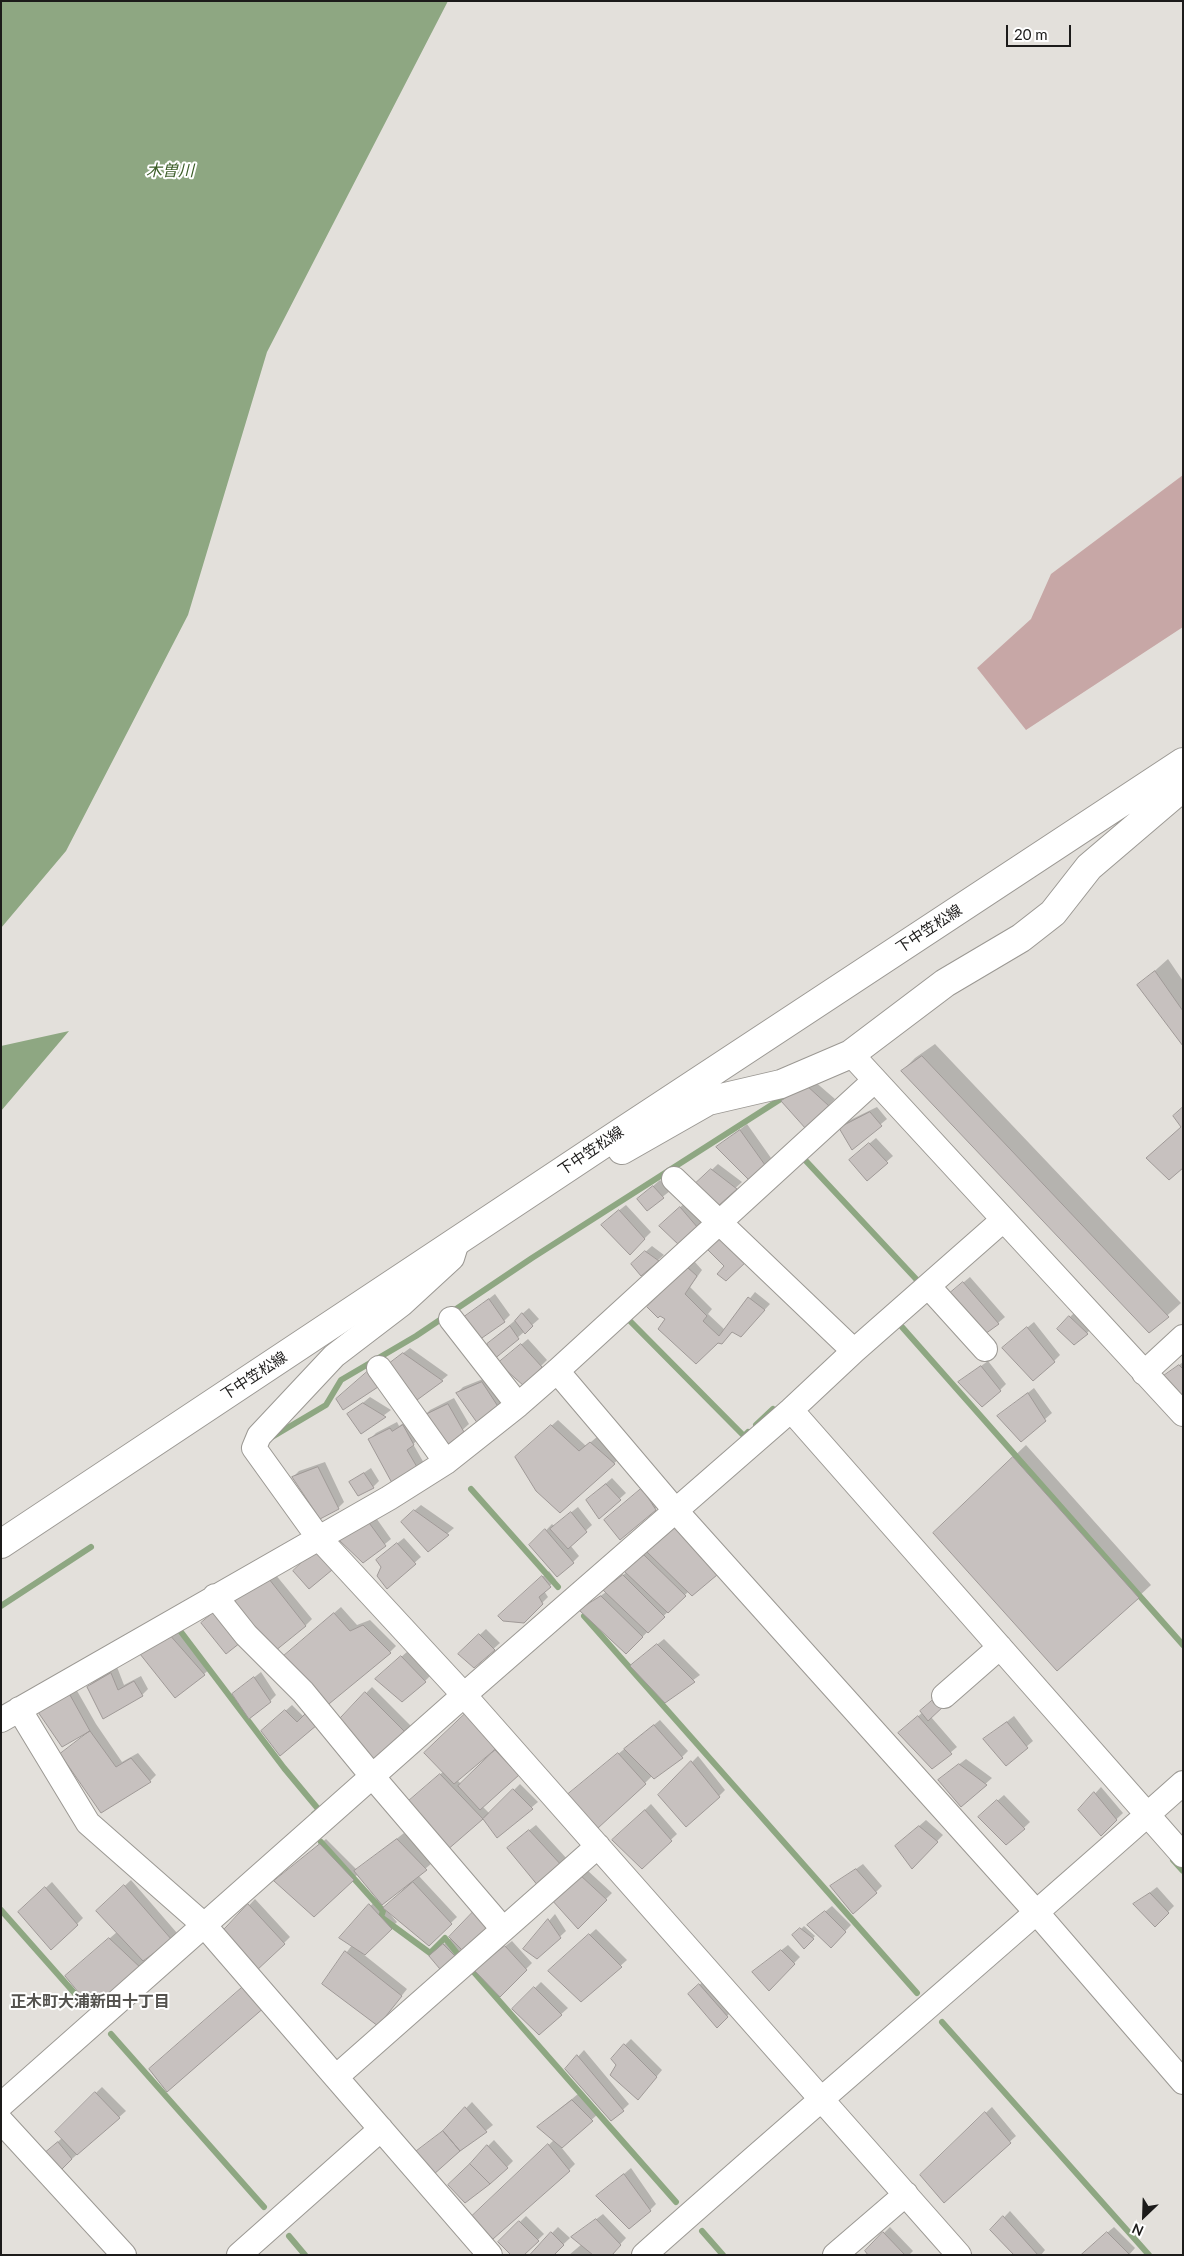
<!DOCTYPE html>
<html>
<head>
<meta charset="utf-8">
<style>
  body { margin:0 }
  #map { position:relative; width:1184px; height:2256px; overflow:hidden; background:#e3e0db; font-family:Lato,sans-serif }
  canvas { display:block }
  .frame { position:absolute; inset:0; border:2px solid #1c1b1a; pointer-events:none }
  .north { position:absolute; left:1119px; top:2191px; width:50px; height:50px; -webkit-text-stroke:4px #fff; paint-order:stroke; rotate:204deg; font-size:14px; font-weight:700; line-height:20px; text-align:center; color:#1c1b1a }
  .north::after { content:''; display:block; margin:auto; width:18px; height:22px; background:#1c1b1a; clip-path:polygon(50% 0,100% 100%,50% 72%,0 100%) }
  .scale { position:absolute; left:1006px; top:25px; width:65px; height:22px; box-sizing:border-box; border:2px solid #1c1b1a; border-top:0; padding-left:6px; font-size:15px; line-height:18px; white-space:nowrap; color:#1c1b1a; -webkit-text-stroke:4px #fff; paint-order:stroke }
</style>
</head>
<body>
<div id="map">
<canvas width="1184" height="2256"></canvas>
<div class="frame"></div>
<div class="north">N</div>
<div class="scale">20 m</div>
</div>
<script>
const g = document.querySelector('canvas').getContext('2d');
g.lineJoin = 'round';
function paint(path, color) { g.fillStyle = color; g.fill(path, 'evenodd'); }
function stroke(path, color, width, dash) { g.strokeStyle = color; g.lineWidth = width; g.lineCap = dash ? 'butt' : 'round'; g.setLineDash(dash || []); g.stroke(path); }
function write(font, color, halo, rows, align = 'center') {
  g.font = font + ' Lato,"Noto Sans JP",sans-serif'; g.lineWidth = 4; g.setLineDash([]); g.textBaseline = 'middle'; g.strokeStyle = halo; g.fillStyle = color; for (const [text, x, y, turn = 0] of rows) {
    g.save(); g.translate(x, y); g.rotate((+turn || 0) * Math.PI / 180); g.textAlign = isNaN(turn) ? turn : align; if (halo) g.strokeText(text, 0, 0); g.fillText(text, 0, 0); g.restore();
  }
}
paint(new Path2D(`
  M 1183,475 L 1183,627 L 1026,730 L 977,668 L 1031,619 L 1051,574 Z`), '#c7a7a6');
paint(new Path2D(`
  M 1,1 L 448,1 L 267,352 L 188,615 L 66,851 L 1,928 Z
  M 69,1031 L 1,1111 L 1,1046 Z`), '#8ea782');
paint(new Path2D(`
  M 1168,959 L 1183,981 L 1183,1044 L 1139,985 Z
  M 935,1044 L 1181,1303 L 1149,1332 L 902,1071 L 915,1058 Z
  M 813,1080 L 835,1099 L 806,1127 L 783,1101 Z
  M 877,1107 L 887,1119 L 852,1148 L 840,1128 L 846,1122 Z
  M 747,1124 L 771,1158 L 750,1179 L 718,1147 Z
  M 876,1138 L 893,1156 L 867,1179 L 857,1154 Z
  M 718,1164 L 742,1182 L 718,1204 L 698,1183 Z
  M 660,1180 L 670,1191 L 647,1209 L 645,1193 Z
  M 686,1202 L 704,1221 L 680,1244 L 666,1220 Z
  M 626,1205 L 651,1232 L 630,1253 L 608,1219 Z
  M 652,1246 L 664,1255 L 658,1260 L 632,1264 Z
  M 694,1261 L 702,1270 L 690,1287 L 712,1309 L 708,1314 L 725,1330 L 755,1292 L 770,1304 L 747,1329 L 733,1331 L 722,1343 L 667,1319 L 648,1307 Z
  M 970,1277 L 1005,1317 L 998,1323 L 958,1287 Z
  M 495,1294 L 510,1315 L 504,1321 L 466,1317 Z
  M 529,1308 L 539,1319 L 494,1358 L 488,1344 Z
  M 1076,1311 L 1093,1327 L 1087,1333 L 1070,1317 Z
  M 1034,1322 L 1060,1355 L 1054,1361 L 1010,1342 Z
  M 528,1339 L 547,1360 L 523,1384 L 499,1363 Z
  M 410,1348 L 448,1375 L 442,1380 L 398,1357 Z
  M 988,1361 L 1006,1384 L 1000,1390 L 959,1382 Z
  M 1183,1362 L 1183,1394 L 1164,1377 Z
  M 488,1377 L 504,1401 L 498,1407 L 457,1393 L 463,1387 Z
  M 1034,1388 L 1052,1413 L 1021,1440 L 999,1416 Z
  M 370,1397 L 391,1410 L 361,1432 L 348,1415 Z
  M 454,1398 L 469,1424 L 446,1445 L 424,1416 L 430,1410 Z
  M 409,1419 L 420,1438 L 413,1444 L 425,1465 L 419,1471 L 370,1439 L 376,1433 L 397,1422 L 399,1426 Z
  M 558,1420 L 586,1446 L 597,1437 L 620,1458 L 560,1511 L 523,1451 Z
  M 1026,1445 L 1151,1585 L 1138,1597 L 947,1520 Z
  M 325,1462 L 344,1502 L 338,1508 L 293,1477 L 299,1471 Z
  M 371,1468 L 379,1481 L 373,1487 L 350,1482 Z
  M 612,1478 L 626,1493 L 599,1517 L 594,1494 Z
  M 649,1483 L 661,1503 L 655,1509 L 612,1514 Z
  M 421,1505 L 454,1528 L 428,1550 L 408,1516 Z
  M 578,1507 L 592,1525 L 570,1545 L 579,1556 L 573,1562 L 531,1546 L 552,1524 L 554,1526 Z
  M 374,1515 L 391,1539 L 363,1562 L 341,1540 Z
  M 682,1523 L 722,1568 L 689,1591 L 626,1653 L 581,1610 L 606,1592 L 611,1584 L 627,1572 L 631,1564 Z
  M 404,1538 L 421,1557 L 387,1587 L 382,1567 L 384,1554 Z
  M 549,1571 L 556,1580 L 544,1591 L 548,1597 L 523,1622 L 506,1610 Z
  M 275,1574 L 312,1619 L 306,1625 L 232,1603 L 238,1597 Z
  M 341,1607 L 357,1625 L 370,1620 L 396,1646 L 390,1652 L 287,1654 Z
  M 175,1628 L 211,1668 L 204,1674 L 142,1654 Z
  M 486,1629 L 500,1643 L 474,1666 L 460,1654 Z
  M 664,1639 L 700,1675 L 665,1701 L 638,1660 Z
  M 408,1651 L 431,1675 L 425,1681 L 383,1673 Z
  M 117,1667 L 124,1685 L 141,1676 L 148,1689 L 142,1695 L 88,1687 L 94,1681 Z
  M 261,1672 L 276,1695 L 270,1701 L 233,1694 Z
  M 372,1687 L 412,1727 L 371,1763 L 336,1724 Z
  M 76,1689 L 96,1724 L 122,1762 L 138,1753 L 156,1775 L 150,1781 L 101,1811 L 86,1734 L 46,1706 Z
  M 292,1705 L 304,1717 L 322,1718 L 263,1731 Z
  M 473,1708 L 524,1768 L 482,1806 L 490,1814 L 520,1784 L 538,1802 L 497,1836 L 483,1818 L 446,1850 L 412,1799 L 444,1771 ZM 491,1752 L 492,1753 L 461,1784 L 457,1780 Z
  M 923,1712 L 931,1717 L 957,1747 L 932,1768 L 906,1727 Z
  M 1014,1716 L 1033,1741 L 1006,1764 L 985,1739 Z
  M 660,1720 L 688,1751 L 682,1757 L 652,1776 L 645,1783 L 575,1789 Z
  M 698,1756 L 725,1790 L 719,1796 L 660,1795 Z
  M 966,1759 L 992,1778 L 962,1805 L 939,1780 Z
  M 1101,1787 L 1123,1813 L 1101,1834 L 1080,1810 Z
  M 1004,1795 L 1030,1822 L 1007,1844 L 986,1811 Z
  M 651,1804 L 677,1834 L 642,1867 L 620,1834 Z
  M 926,1820 L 943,1835 L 912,1867 L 903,1840 Z
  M 536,1825 L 568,1860 L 562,1867 L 514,1842 Z
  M 404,1833 L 432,1863 L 418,1875 L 457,1917 L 429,1944 L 392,1913 L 390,1914 L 397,1922 L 363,1954 L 407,1989 L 384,2018 L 324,1984 L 352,1945 L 341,1938 L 378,1898 L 358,1874 L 314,1916 L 276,1881 L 326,1839 L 357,1870 ZM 406,1885 L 407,1886 L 385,1908 L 381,1904 Z
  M 863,1864 L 882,1886 L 876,1892 L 832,1886 Z
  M 587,1870 L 612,1893 L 578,1927 L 552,1899 Z
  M 131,1880 L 177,1933 L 144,1959 L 148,1963 L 142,1969 L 73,1970 L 117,1932 L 98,1911 Z
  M 52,1882 L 83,1918 L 77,1924 L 20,1912 Z
  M 1157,1887 L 1174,1906 L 1155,1925 L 1135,1904 Z
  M 255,1899 L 290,1937 L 284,1943 L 223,1933 Z
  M 832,1906 L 851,1925 L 831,1946 L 809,1925 Z
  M 555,1914 L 566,1931 L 537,1958 L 525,1949 Z
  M 497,1924 L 445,1973 L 437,1950 L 451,1938 Z
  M 804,1926 L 815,1936 L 804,1948 L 794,1936 Z
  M 596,1929 L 627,1960 L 581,2000 L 556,1965 Z
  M 512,1941 L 532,1963 L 500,1995 L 482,1964 Z
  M 788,1945 L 800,1957 L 769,1989 L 754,1972 Z
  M 706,1979 L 733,2010 L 717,2026 L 696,1988 Z
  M 541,1982 L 568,2008 L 539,2034 L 514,2009 Z
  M 631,2039 L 662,2070 L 644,2092 L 618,2065 L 625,2045 Z
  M 584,2050 L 629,2104 L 612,2120 L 567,2069 Z
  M 102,2087 L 126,2111 L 56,2173 L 48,2151 L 62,2138 L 56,2132 Z
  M 578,2094 L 598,2114 L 561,2147 L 575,2164 L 569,2170 L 473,2217 L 554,2140 L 545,2121 Z
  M 472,2102 L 493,2125 L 433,2173 L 416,2153 L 448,2127 Z
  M 992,2107 L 1016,2136 L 944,2201 L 921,2175 Z
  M 494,2140 L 513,2161 L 507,2167 L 449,2185 Z
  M 631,2168 L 656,2204 L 650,2210 L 598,2196 Z
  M 1010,2211 L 1045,2250 L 1041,2255 L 1015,2255 L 992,2230 Z
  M 603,2214 L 626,2238 L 610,2255 L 569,2255 L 582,2244 L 573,2237 Z
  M 526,2216 L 544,2234 L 522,2255 L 500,2242 Z
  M 558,2227 L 570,2238 L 552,2255 L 552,2233 Z
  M 890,2227 L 913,2251 L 909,2255 L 869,2255 L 866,2251 Z
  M 1114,2227 L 1135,2248 L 1129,2255 L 1081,2255 Z`), '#0003');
stroke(new Path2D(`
  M 806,1161 L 917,1280
  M 629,1320 L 744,1436 L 748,1432
  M 902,1327 L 1183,1645
  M 756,1425 L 773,1409
  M 272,1437 L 326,1405 L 341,1380 L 416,1336 L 532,1258 L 787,1095
  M 471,1489 L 558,1587
  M 1,1606 L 91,1547
  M 584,1616 L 917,1993
  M 178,1628 L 284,1768 L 319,1810 L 314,1814
  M 321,1842 L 383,1911 L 381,1917 L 430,1953 L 445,1938 L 460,1957
  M 1173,1860 L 1183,1871
  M 1,1910 L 85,2005
  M 472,1970 L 676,2202
  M 942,2022 L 1149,2255
  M 111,2034 L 264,2207
  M 702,2231 L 723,2255
  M 289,2236 L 305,2255`), '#8ea782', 6);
const building = new Path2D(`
  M 1155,971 L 1183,1011 L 1183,1046 L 1137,985 Z
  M 922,1056 L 1169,1317 L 1149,1333 L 901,1071 Z
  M 806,1085 L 829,1106 L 806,1129 L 781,1101 Z
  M 1183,1107 L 1183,1168 L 1169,1180 L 1146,1158 L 1181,1127 L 1173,1116 Z
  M 870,1112 L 882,1126 L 852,1150 L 839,1128 Z
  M 740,1130 L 765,1165 L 750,1181 L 716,1147 Z
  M 869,1143 L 888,1163 L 867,1181 L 849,1160 Z
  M 711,1169 L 737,1189 L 718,1206 L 696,1183 Z
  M 653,1186 L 664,1198 L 647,1211 L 637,1199 Z
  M 680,1207 L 698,1228 L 680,1246 L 659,1226 Z
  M 619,1210 L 645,1239 L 630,1255 L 601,1225 Z
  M 720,1234 L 748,1260 L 726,1281 L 717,1274 L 724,1266 L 706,1248 Z
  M 645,1251 L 659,1261 L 641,1276 L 631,1264 Z
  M 687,1267 L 697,1276 L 685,1294 L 707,1316 L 703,1321 L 719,1336 L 748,1297 L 765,1310 L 741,1337 L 732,1332 L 722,1344 L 718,1343 L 696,1364 L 658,1329 L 665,1319 L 660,1316 L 658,1318 L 647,1307 Z
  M 963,1282 L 999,1324 L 985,1334 L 950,1293 Z
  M 489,1299 L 505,1322 L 479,1340 L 464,1317 Z
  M 522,1313 L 533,1326 L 525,1334 L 515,1321 Z
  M 1069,1316 L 1088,1334 L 1074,1345 L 1057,1329 Z
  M 510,1326 L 519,1339 L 493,1360 L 487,1344 Z
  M 1027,1327 L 1055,1362 L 1033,1381 L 1002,1348 Z
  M 521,1344 L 542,1367 L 524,1386 L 498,1363 Z
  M 403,1353 L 443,1381 L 417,1400 L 390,1363 Z
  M 1179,1365 L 1183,1369 L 1183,1396 L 1162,1377 Z
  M 981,1366 L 1001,1391 L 982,1407 L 958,1382 Z
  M 367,1372 L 378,1387 L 343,1410 L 336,1399 Z
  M 482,1382 L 499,1408 L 478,1424 L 456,1393 Z
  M 1028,1393 L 1046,1421 L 1021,1442 L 997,1416 Z
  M 363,1403 L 386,1417 L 361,1434 L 347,1414 Z
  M 448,1404 L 464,1432 L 445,1447 L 423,1416 Z
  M 403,1425 L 414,1445 L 407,1450 L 420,1472 L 392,1483 L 368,1439 L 390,1428 L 392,1431 Z
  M 551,1425 L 579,1451 L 590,1442 L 615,1464 L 560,1513 L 536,1491 L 515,1457 Z
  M 1013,1457 L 1139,1598 L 1057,1671 L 933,1533 Z
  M 318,1467 L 339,1509 L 320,1519 L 292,1477 Z
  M 364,1473 L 374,1488 L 358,1496 L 349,1482 Z
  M 606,1484 L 621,1500 L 599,1519 L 586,1500 Z
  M 642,1488 L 656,1510 L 620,1540 L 604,1520 Z
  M 414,1510 L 449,1535 L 428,1552 L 401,1522 Z
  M 571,1512 L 587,1532 L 568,1549 L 550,1529 Z
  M 367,1520 L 386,1546 L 363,1563 L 339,1540 Z
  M 675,1528 L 717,1575 L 692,1596 L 647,1552 Z
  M 545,1529 L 574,1563 L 557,1577 L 529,1545 Z
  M 397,1543 L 416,1564 L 387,1589 L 377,1576 L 381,1567 L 376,1560 Z
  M 316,1549 L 332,1570 L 309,1589 L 293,1571 Z
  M 644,1555 L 686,1596 L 668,1613 L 623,1570 Z
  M 623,1575 L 665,1617 L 648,1633 L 603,1590 Z
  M 542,1576 L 551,1587 L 539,1597 L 543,1604 L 524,1623 L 503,1621 L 498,1616 Z
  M 269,1579 L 306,1626 L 275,1651 L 230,1603 Z
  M 601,1596 L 643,1637 L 626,1654 L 579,1610 Z
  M 219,1608 L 245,1639 L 226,1654 L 201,1623 Z
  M 334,1613 L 350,1631 L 363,1625 L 391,1653 L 324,1708 L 279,1660 Z
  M 168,1633 L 205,1675 L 175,1698 L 140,1654 Z
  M 479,1634 L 495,1650 L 474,1668 L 458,1654 Z
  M 657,1644 L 695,1682 L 665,1703 L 630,1666 Z
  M 401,1656 L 426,1682 L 402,1702 L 375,1679 Z
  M 111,1673 L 118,1690 L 134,1681 L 143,1696 L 103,1719 L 87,1687 Z
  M 254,1677 L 271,1702 L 249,1719 L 232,1694 Z
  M 365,1692 L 407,1734 L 371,1765 L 335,1724 Z
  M 70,1695 L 90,1731 L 62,1747 L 38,1712 Z
  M 934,1699 L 945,1705 L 928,1721 L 920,1711 Z
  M 285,1710 L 297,1722 L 307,1712 L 317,1725 L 280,1756 L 261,1731 Z
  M 466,1713 L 498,1747 L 454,1784 L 424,1753 Z
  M 918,1716 L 952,1754 L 932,1769 L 898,1733 Z
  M 1007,1722 L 1028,1748 L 1006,1766 L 983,1739 Z
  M 654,1725 L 683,1758 L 654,1779 L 624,1749 Z
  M 90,1731 L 116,1767 L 131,1758 L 151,1782 L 101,1813 L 60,1754 Z
  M 495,1750 L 519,1775 L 480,1810 L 458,1786 Z
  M 618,1753 L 646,1784 L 598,1828 L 567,1795 Z
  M 691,1761 L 720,1797 L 686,1827 L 658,1795 Z
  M 959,1764 L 987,1785 L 961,1807 L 938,1780 Z
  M 440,1774 L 483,1819 L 446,1851 L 404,1805 Z
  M 513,1789 L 533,1809 L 497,1838 L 483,1819 Z
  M 1094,1792 L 1117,1820 L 1101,1836 L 1078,1810 Z
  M 997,1800 L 1025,1829 L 1006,1845 L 978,1817 Z
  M 645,1810 L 672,1841 L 642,1869 L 612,1840 Z
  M 919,1826 L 938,1842 L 912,1869 L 895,1846 Z
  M 529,1830 L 563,1867 L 539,1887 L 507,1848 Z
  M 397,1839 L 427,1870 L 382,1905 L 354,1871 Z
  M 320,1844 L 354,1880 L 314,1917 L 274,1881 Z
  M 856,1869 L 877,1893 L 853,1914 L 830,1886 Z
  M 580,1875 L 607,1900 L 578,1929 L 551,1899 Z
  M 413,1882 L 452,1924 L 429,1946 L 383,1908 Z
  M 124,1885 L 172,1940 L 143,1961 L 96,1911 Z
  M 45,1887 L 78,1925 L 51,1950 L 18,1912 Z
  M 1150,1893 L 1169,1913 L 1155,1927 L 1133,1904 Z
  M 248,1904 L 285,1944 L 256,1971 L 221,1933 Z
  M 369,1904 L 392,1929 L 365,1955 L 339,1938 Z
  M 474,1911 L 492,1930 L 466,1954 L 449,1937 Z
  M 825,1911 L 846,1932 L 831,1948 L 807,1925 Z
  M 548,1919 L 561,1938 L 537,1959 L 523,1949 Z
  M 800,1928 L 814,1939 L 804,1949 L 792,1935 Z
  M 589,1934 L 622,1967 L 581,2002 L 548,1971 Z
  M 109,1938 L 143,1970 L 92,2009 L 65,1976 Z
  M 443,1944 L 459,1960 L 445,1975 L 429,1956 Z
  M 505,1946 L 527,1970 L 500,1997 L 474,1970 Z
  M 781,1950 L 795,1964 L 769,1991 L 752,1972 Z
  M 345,1951 L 402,1996 L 378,2026 L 322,1984 Z
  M 699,1984 L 728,2017 L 717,2028 L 688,1994 Z
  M 245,1985 L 266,2006 L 167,2092 L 149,2069 Z
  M 534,1987 L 562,2015 L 539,2035 L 512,2009 Z
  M 624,2044 L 657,2077 L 638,2100 L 610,2075 L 616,2065 L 611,2059 Z
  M 577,2055 L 624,2111 L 611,2121 L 565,2069 Z
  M 95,2092 L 120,2118 L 77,2155 L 55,2132 Z
  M 572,2100 L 593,2121 L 562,2148 L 537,2127 Z
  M 465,2107 L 487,2132 L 460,2151 L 443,2131 Z
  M 985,2112 L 1011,2143 L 944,2203 L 920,2175 Z
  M 443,2131 L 460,2151 L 433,2175 L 414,2153 Z
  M 58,2142 L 72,2159 L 56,2175 L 40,2157 Z
  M 548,2144 L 570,2171 L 493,2239 L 471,2217 Z
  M 487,2145 L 508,2168 L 490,2184 L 470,2164 Z
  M 470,2164 L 490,2184 L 465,2203 L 448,2185 Z
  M 624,2174 L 651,2211 L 629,2229 L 596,2196 Z
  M 1003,2216 L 1038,2255 L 1014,2255 L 990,2230 Z
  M 596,2219 L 621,2245 L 612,2255 L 593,2255 L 571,2237 Z
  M 519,2221 L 539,2241 L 524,2255 L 511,2255 L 498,2242 Z
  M 551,2232 L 564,2245 L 554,2255 L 530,2255 Z
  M 883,2232 L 905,2255 L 868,2255 L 865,2251 Z
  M 1107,2232 L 1130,2255 L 1081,2255 Z`);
paint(building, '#c7c1bf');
stroke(building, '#9f9997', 1);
const street = new Path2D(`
  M 851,1054 L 1183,1414
  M 674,1179 L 854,1351
  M 457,1242 L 452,1258 L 402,1304 L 334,1356 L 259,1436 L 254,1448 L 318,1537 L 464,1695 L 959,2255
  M 928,1286 L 985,1349
  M 451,1319 L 518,1405
  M 379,1368 L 446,1462
  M 557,1371 L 675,1510 L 1037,1913 L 1183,2082
  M 1144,1373 L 1183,1337
  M 791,1410 L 1183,1855
  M 215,1596 L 246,1635 L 303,1692 L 372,1776 L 503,1929
  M 944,1696 L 1000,1647
  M 19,1709 L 88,1823 L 204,1925 L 490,2255
  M 1,1720 L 389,1498 L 446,1462 L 518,1405 L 557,1371 L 874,1081
  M 336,2077 L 598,1846
  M 1,2105 L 464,1695 L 791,1410 L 854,1351 L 1003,1220
  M 1,2121 L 124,2255
  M 239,2255 L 381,2129
  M 644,2255 C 823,2096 1005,1942 1183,1783
  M 835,2255 L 906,2194`);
const secondary = new Path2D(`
  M 622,1150 L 708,1101 L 781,1084 L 851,1054 L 945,983 L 1021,938 L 1053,913 L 1089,867 L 1183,787
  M 1,1544 C 394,1282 788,1021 1183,762`);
stroke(street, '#9b9893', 26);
stroke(secondary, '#9b9893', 30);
stroke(street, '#fff', 24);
stroke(secondary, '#fff', 28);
write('15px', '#1c1b1a', '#fff', [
  ["下中笠松線",929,929,-33],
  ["下中笠松線",591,1151,-34],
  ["下中笠松線",254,1376,-33]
]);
write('italic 16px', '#3c5e28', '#fff', [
  ["木曽川",170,171]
]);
write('bold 16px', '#54524e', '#fff', [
  ["正木町大浦新田十丁目",90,2002]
]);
</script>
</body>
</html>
